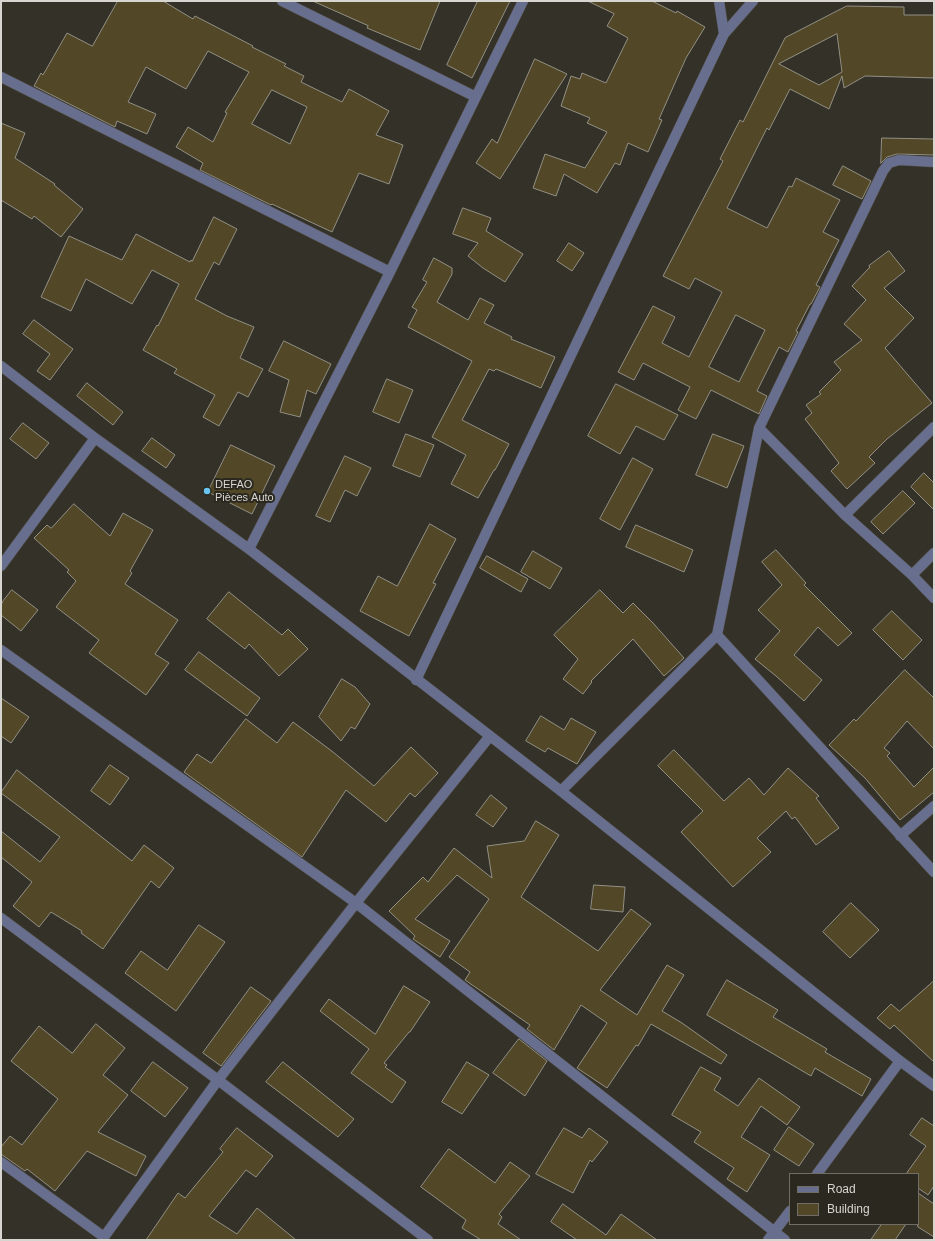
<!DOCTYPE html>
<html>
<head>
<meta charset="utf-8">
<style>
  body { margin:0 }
  #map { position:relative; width:935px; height:1241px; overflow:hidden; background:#343129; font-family:Helvetica,sans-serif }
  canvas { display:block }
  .frame { position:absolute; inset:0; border:2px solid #d7d5d0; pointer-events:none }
  .legend { position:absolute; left:789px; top:1173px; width:130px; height:52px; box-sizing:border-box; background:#2a281f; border:1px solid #6f6d66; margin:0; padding:5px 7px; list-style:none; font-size:12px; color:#d7d5d0 }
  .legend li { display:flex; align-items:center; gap:8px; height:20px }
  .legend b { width:20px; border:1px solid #6f6d66 }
</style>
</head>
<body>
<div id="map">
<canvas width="935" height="1241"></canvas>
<div class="frame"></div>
<ul class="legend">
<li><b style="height:5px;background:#686e8d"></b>Road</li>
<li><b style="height:11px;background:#524828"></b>Building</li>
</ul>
</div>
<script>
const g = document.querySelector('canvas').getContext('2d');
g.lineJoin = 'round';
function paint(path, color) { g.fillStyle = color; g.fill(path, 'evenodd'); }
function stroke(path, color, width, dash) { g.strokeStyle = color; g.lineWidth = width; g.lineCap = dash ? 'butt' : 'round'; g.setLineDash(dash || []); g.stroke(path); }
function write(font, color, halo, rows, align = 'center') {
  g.font = font + ' Helvetica,sans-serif'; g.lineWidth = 4; g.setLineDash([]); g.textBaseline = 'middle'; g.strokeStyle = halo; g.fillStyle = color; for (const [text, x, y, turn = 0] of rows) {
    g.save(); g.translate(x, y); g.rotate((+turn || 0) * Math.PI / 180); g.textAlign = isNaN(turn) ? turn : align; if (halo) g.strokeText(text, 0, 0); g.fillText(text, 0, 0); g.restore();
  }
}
const building = new Path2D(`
  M 118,1 L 163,1 L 193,19 L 195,16 L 253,46 L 252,47 L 286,64 L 284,66 L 304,76 L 301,82 L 342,102 L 349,89 L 389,111 L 376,135 L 403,145 L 389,184 L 359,173 L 332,232 L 272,204 L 271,205 L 200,170 L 203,163 L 176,147 L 188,127 L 213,142 L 227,113 L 225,112 L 249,72 L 208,51 L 186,89 L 146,67 L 128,102 L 156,114 L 147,134 L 117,121 L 115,127 L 34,86 L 41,73 L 43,75 L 67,33 L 92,46 ZM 272,90 L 307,107 L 290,144 L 252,124 Z
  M 313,1 L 440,1 L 420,50 L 367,28 L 368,26 Z
  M 478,1 L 510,1 L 472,78 L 447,65 Z
  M 588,1 L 652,1 L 676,13 L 677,11 L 705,27 L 686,58 L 659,119 L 662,120 L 648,152 L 628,143 L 620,165 L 615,163 L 597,193 L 564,174 L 556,196 L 533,188 L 545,154 L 585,168 L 607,132 L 587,123 L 590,118 L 561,106 L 571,76 L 580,79 L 582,73 L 606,83 L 628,38 L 607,26 L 614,14 Z
  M 847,6 L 904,7 L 904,15 L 934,15 L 934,78 L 865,76 L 844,88 L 842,76 L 829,109 L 790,89 L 769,130 L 767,128 L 727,208 L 767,228 L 789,186 L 792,187 L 796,178 L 840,200 L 823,232 L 839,240 L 816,285 L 820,287 L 811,304 L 810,304 L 796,331 L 798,332 L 788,352 L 779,347 L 757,391 L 767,396 L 759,414 L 711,390 L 696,419 L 678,410 L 690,387 L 643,363 L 634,380 L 618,372 L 653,306 L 675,317 L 662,343 L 689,357 L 722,292 L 695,278 L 689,289 L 663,276 L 723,161 L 720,159 L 740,120 L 743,122 L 785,38 ZM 837,34 L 842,72 L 819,85 L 779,64 ZM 736,315 L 765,330 L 739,382 L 709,367 Z
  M 535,59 L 567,74 L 500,179 L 476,163 L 492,139 L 497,143 Z
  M 1,123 L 25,133 L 15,158 L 55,184 L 54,185 L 83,209 L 61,237 L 34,216 L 32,219 L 1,200 Z
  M 882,138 L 934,139 L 934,155 L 897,154 L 887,157 L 881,163 Z
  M 843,166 L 871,181 L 862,199 L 833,185 Z
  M 463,208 L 491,218 L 486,231 L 523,254 L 505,282 L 483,268 L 468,256 L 478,243 L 453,234 Z
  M 214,217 L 237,229 L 219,265 L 214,262 L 195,299 L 227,316 L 254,327 L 240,358 L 263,369 L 248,397 L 238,392 L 219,426 L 203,417 L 215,395 L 174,373 L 177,369 L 143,350 L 157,325 L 158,326 L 179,284 L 152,270 L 132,304 L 86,279 L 71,311 L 41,297 L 69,236 L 122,260 L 136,234 L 190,262 L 191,260 L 192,261 Z
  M 569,243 L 584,253 L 572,271 L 557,261 Z
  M 889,251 L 905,271 L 884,288 L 914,318 L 885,348 L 932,403 L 887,439 L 869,457 L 875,463 L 847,489 L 831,471 L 839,463 L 805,419 L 812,413 L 806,405 L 821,394 L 819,392 L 841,370 L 834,362 L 862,340 L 844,324 L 866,300 L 852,286 L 870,267 L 869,266 Z
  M 434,258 L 452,268 L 452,274 L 437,302 L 468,320 L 480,298 L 494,305 L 484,323 L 512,337 L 511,339 L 555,357 L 541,388 L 496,369 L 494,371 L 489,369 L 462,420 L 509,444 L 495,470 L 494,470 L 478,498 L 451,484 L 466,455 L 432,437 L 472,361 L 408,327 L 417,310 L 412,307 L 427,282 L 423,280 Z
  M 34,320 L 73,349 L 50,380 L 37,371 L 50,354 L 23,334 Z
  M 284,341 L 331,364 L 316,394 L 307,390 L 300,417 L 280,412 L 289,380 L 269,371 Z
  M 387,379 L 413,390 L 399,423 L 373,412 Z
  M 87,383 L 123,412 L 113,425 L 77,396 Z
  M 616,384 L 678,415 L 664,440 L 636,426 L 620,454 L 588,436 Z
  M 23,423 L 49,443 L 36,459 L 10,439 Z
  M 406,434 L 434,445 L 420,477 L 393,466 Z
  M 713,434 L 744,446 L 727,488 L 696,475 Z
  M 152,438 L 175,455 L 166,468 L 142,451 Z
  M 231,445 L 275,466 L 252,514 L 208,492 Z
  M 345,456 L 371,468 L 357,496 L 345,490 L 330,522 L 316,516 Z
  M 633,458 L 653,469 L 620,530 L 600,519 Z
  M 924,473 L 934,483 L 934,510 L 911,487 Z
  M 903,491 L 915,503 L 883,534 L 871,522 Z
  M 74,504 L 110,536 L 123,513 L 153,530 L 130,571 L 132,573 L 125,584 L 178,620 L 155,654 L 169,663 L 146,695 L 89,653 L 99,640 L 56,607 L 76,581 L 67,572 L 69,570 L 34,538 L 47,525 L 51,528 Z
  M 430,524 L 456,539 L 433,583 L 436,584 L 409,636 L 360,611 L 378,576 L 397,586 Z
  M 636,525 L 693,550 L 684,572 L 626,547 Z
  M 776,550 L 806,583 L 804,585 L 852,633 L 838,646 L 818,627 L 794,655 L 822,680 L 804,701 L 776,676 L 755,659 L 780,631 L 758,610 L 782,585 L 762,562 Z
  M 533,551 L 562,568 L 550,589 L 521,572 Z
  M 487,556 L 528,579 L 521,592 L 480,568 Z
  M 12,590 L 38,610 L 21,631 L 1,615 L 1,605 L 3,601 Z
  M 600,590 L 623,613 L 633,603 L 653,623 L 684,658 L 664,676 L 633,639 L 591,681 L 592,682 L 583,694 L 563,679 L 578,659 L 554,635 Z
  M 229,592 L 282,635 L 288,629 L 308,649 L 279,676 L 249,644 L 245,649 L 207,619 Z
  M 892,611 L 922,640 L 903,660 L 873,630 Z
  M 199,652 L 260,698 L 247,716 L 185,670 Z
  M 905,670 L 934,698 L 934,749 L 907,721 L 884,748 L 890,753 L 887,756 L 914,787 L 934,767 L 934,792 L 900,820 L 865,778 L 829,745 L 854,719 L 856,721 L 875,701 Z
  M 342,679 L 355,687 L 370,704 L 355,729 L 351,727 L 341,741 L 319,717 Z
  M 1,698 L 29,717 L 11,743 L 1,736 Z
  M 541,716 L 564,730 L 571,718 L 596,732 L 577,764 L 548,748 L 545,752 L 526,741 Z
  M 246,719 L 277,743 L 293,722 L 333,752 L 374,786 L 411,747 L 438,773 L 415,797 L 410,793 L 386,822 L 346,790 L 302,857 L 184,772 L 197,754 L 211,763 Z
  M 674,750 L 724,801 L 749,778 L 764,795 L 788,768 L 819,796 L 816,798 L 839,828 L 816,845 L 795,817 L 792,819 L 786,811 L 757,838 L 771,852 L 733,887 L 681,832 L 703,811 L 658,766 Z
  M 110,765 L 129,778 L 110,805 L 91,791 Z
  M 17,770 L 132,861 L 144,845 L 174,868 L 159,888 L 151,881 L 103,949 L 81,933 L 82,931 L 51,912 L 39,927 L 13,906 L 32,882 L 1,857 L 1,831 L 40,862 L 60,837 L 1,793 Z
  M 491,795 L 507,808 L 493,827 L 476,815 Z
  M 536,821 L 559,835 L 521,897 L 598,951 L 631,909 L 651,924 L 600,990 L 637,1015 L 667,965 L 684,975 L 662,1011 L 682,1023 L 727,1055 L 721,1064 L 651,1024 L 638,1046 L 636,1045 L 607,1088 L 577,1068 L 607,1023 L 581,1005 L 554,1050 L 527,1029 L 530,1025 L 465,980 L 470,972 L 449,957 L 489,899 L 457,875 L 415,919 L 450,941 L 440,957 L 413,939 L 415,936 L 389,911 L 423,877 L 428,882 L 454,848 L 492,878 L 487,846 L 524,841 Z
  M 594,885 L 625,887 L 623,912 L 591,909 Z
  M 851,903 L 879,930 L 850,958 L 823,932 Z
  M 199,925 L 225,942 L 176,1011 L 125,973 L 141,951 L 167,970 Z
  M 727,980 L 778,1010 L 773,1017 L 827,1049 L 825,1052 L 871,1079 L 862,1096 L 815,1068 L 811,1076 L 707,1015 Z
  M 934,981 L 934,1062 L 894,1025 L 890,1029 L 877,1018 L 891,1004 L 899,1011 Z
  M 404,986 L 430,1002 L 410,1032 L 409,1032 L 384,1063 L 387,1065 L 385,1067 L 406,1082 L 392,1103 L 351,1073 L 369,1049 L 320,1011 L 329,999 L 375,1034 Z
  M 251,987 L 271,1001 L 221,1066 L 203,1053 Z
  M 96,1024 L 125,1048 L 103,1075 L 128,1095 L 98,1132 L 146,1156 L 136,1176 L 87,1151 L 55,1191 L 27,1169 L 25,1171 L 1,1154 L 1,1147 L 10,1136 L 22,1145 L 58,1099 L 11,1061 L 39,1026 L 72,1053 Z
  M 519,1039 L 547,1061 L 525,1096 L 493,1073 Z
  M 153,1062 L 188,1088 L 165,1117 L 131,1091 Z
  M 283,1062 L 354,1119 L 338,1137 L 266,1082 Z
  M 467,1062 L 489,1075 L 462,1114 L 442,1102 Z
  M 701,1067 L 721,1078 L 714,1090 L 738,1106 L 759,1078 L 800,1107 L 787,1125 L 761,1106 L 741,1137 L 770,1155 L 747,1192 L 727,1179 L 734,1168 L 694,1142 L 701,1132 L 672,1115 Z
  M 922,1118 L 934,1126 L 934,1186 L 928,1195 L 918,1188 L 918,1174 L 906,1174 L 926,1146 L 910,1135 Z
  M 789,1127 L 814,1144 L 799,1166 L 774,1150 Z
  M 237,1128 L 273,1156 L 256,1177 L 246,1170 L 209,1216 L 237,1234 L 257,1208 L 296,1240 L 146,1240 L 178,1193 L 185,1198 L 223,1152 L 220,1149 Z
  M 564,1128 L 582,1138 L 589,1128 L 608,1142 L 592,1162 L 590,1160 L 573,1193 L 536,1174 Z
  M 449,1149 L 495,1183 L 510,1162 L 530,1176 L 499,1214 L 502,1217 L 498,1224 L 521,1240 L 481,1240 L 462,1228 L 466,1220 L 421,1187 Z
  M 918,1193 L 934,1204 L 934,1237 L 918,1227 Z
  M 563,1204 L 606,1235 L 621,1214 L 657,1240 L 577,1240 L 551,1222 Z
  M 882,1224 L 906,1224 L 895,1240 L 871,1240 Z`);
paint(building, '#524828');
stroke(building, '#928f84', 1);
const minor = new Path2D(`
  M 282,1 L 476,97
  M 719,1 L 724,34
  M 1,77 L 390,272
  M 934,162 L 899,160 L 889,163 L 883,171 L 759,428 L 717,635 L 934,872
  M 1,366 L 95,438 L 249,549 L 561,791 L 900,1061 L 934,1086
  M 759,428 L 845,515 L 912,575 L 934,598
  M 845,515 L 934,427
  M 249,549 L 390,272 L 523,1
  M 1,566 L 95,438
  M 912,575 L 934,553
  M 1,650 L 356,903 L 785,1240
  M 416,680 L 724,34 L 753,1
  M 561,791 L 717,635
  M 900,836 L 934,806
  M 1,918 L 218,1080 L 428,1240
  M 1,1162 L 104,1237 L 218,1080 L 356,903 L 490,736
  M 817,1174 L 900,1061
  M 768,1240 L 790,1211`);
stroke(minor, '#514f47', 11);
stroke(minor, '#686e8d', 10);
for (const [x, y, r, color] of [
  [207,491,4,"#69c4f0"]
]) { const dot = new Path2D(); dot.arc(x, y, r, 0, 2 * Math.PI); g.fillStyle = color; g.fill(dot); stroke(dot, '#2a281f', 1.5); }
write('11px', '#d7d5d0', '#2a281f', [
  ["DEFAO",215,485],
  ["Pièces Auto",215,498]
], 'left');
</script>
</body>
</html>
